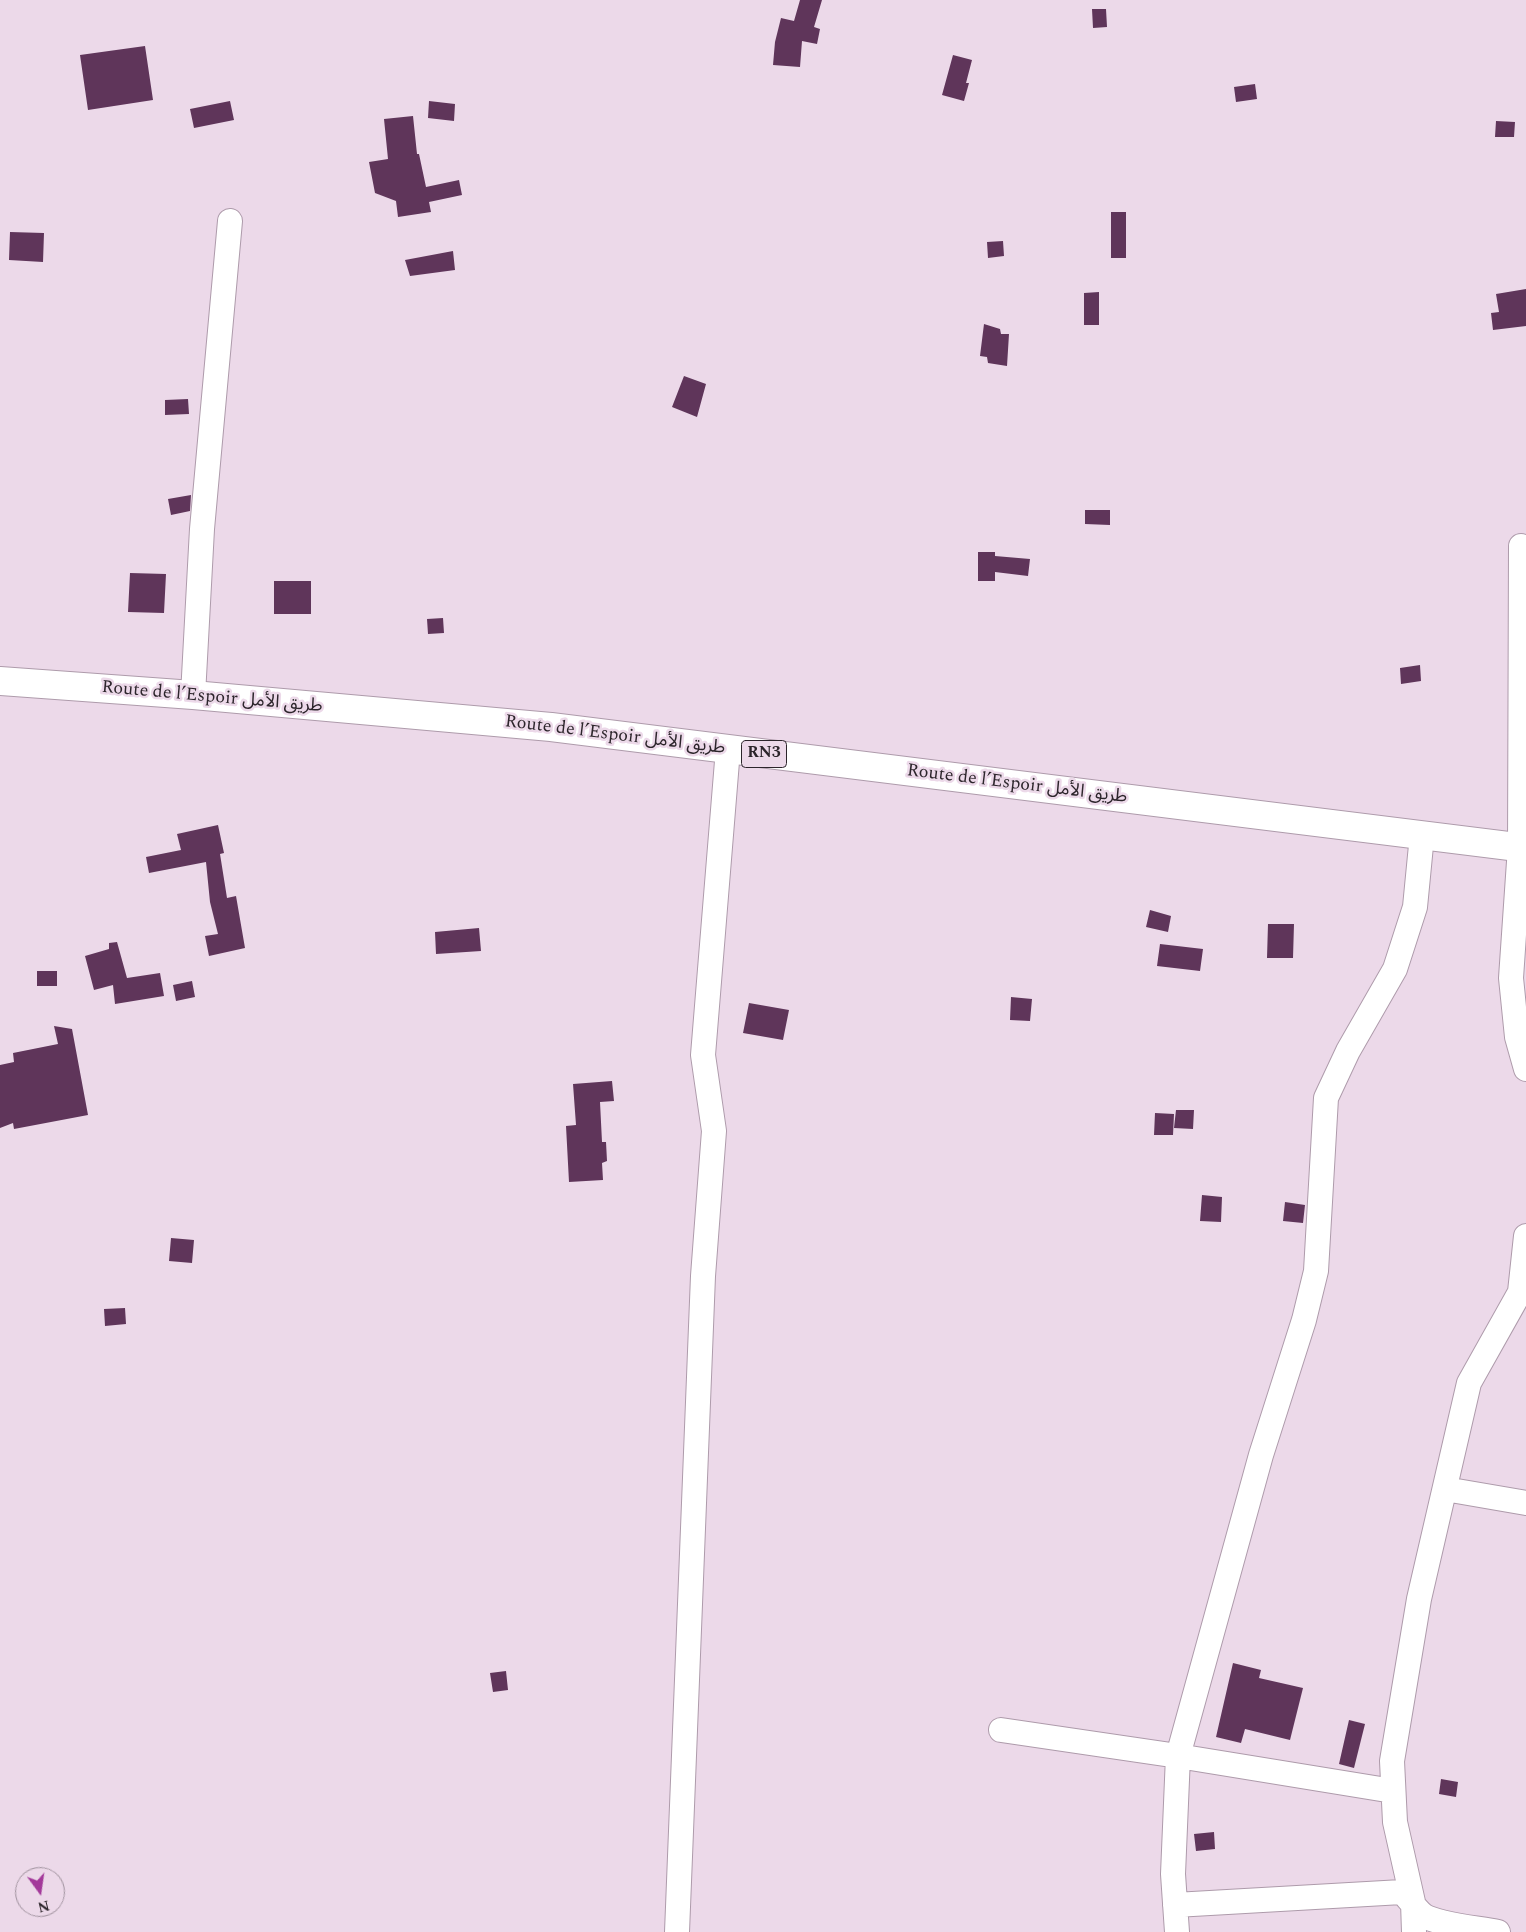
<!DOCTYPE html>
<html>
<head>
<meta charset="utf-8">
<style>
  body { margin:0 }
  #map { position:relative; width:1526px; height:1932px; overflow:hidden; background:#ecd9e9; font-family:Spectral,serif }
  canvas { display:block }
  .north { position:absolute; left:15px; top:1867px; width:50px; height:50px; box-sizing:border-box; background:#ecd9e9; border:1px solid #9f919d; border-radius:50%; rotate:166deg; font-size:14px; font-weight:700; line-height:20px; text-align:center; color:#2c252b }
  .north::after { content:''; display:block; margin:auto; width:18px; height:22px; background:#a3399a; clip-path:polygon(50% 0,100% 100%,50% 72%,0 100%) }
</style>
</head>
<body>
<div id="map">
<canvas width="1526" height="1932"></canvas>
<div class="north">N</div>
</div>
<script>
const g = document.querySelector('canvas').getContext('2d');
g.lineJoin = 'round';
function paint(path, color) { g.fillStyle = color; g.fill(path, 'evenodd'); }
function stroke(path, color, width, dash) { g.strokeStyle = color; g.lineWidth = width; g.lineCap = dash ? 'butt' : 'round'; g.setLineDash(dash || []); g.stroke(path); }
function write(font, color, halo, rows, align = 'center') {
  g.font = font + ' Spectral,"Noto Sans Arabic",serif'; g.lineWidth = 5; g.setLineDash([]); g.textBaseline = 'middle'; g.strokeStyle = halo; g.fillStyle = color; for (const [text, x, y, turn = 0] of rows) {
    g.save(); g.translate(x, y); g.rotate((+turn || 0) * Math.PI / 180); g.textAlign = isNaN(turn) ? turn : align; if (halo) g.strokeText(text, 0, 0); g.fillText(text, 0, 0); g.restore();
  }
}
paint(new Path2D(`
  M 800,0 L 822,0 L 814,27 L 820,29 L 817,44 L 802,41 L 800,67 L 773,65 L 775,42 L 781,18 L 794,21 Z
  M 1092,9 L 1106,9 L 1107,27 L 1093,28 Z
  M 145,46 L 153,100 L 88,110 L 80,55 Z
  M 953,55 L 972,60 L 966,83 L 969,83 L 964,101 L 942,95 Z
  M 1255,84 L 1257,99 L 1236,102 L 1234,87 Z
  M 230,101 L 234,120 L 194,128 L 190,109 Z
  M 429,101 L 455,104 L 454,121 L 428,118 Z
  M 413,116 L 417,154 L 419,154 L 426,187 L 459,180 L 462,195 L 429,202 L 431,212 L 398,217 L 396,201 L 375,193 L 369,162 L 388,159 L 384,119 Z
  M 1496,121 L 1515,122 L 1514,137 L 1495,137 Z
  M 1111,212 L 1126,212 L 1126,258 L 1111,258 Z
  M 10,232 L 44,233 L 43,262 L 9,260 Z
  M 1003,241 L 1004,256 L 988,258 L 987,242 Z
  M 453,251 L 455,270 L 410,276 L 405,260 Z
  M 1526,289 L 1526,326 L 1493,330 L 1491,313 L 1499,312 L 1496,294 Z
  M 1099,292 L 1099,325 L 1084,325 L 1084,293 Z
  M 984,324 L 1000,329 L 1001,334 L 1009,334 L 1007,366 L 988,363 L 987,357 L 980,356 Z
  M 684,376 L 706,384 L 697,417 L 672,407 Z
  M 188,399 L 189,414 L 165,415 L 165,400 Z
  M 191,495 L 190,511 L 171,515 L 168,499 Z
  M 1085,510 L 1110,510 L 1110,525 L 1085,524 Z
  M 978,552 L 995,552 L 995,556 L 1030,559 L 1028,576 L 995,572 L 995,581 L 978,581 Z
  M 130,573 L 166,574 L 164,613 L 128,612 Z
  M 274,581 L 311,581 L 311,614 L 274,614 Z
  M 443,618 L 444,633 L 428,634 L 427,619 Z
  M 1420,665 L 1421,681 L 1401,684 L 1400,668 Z
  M 218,825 L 224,853 L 220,854 L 227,898 L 236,896 L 245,948 L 209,956 L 205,936 L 218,934 L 210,902 L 206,862 L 149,873 L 146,857 L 181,850 L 177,834 Z
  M 1150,910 L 1171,916 L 1168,932 L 1146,927 Z
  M 1268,924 L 1294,924 L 1293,958 L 1267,958 Z
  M 479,928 L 481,951 L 436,954 L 435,932 Z
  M 117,942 L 127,978 L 160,973 L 164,996 L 115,1004 L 113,985 L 94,990 L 85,956 L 109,949 L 109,943 Z
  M 1160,944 L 1203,949 L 1200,971 L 1157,966 Z
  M 37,971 L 57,971 L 57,986 L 37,986 Z
  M 192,981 L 195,997 L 176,1001 L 173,985 Z
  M 1011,997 L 1032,999 L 1030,1021 L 1010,1020 Z
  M 749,1003 L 789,1010 L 783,1040 L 743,1033 Z
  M 54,1026 L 72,1029 L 88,1115 L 14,1129 L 13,1123 L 0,1128 L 0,1065 L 14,1062 L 13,1053 L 58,1044 Z
  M 612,1081 L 614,1101 L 600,1102 L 602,1142 L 606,1142 L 607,1161 L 602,1163 L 603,1180 L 569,1182 L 566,1126 L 576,1125 L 573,1084 Z
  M 1176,1110 L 1194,1110 L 1193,1129 L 1174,1128 Z
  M 1155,1113 L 1174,1114 L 1173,1135 L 1154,1135 Z
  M 1202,1195 L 1222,1197 L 1221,1222 L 1200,1221 Z
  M 1285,1202 L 1305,1205 L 1303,1223 L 1283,1221 Z
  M 171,1238 L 194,1240 L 192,1263 L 169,1261 Z
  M 125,1308 L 126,1324 L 105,1326 L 104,1309 Z
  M 1233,1663 L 1261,1670 L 1259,1678 L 1303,1688 L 1290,1740 L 1245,1729 L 1241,1743 L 1216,1737 Z
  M 506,1671 L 508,1690 L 493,1692 L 490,1673 Z
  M 1349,1720 L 1365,1724 L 1354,1768 L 1339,1764 Z
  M 1441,1779 L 1458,1782 L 1456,1797 L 1439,1794 Z
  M 1214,1832 L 1215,1849 L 1196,1851 L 1194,1834 Z`), '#5f355a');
const minor = new Path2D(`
  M 1521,546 L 1520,847 L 1511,978 L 1517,1037 L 1526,1069
  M 193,695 L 202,529 L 230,221
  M 1445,1489 L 1526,1503
  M 1001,1730 L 1178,1756 L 1393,1791
  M 1175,1905 L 1402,1892 C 1408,1898 1417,1910 1423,1915 C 1438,1925 1479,1928 1498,1932
  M 677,1932 L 703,1276 L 714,1131 L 703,1055 L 728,749
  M 1177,1932 L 1173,1874 L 1178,1756 L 1261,1455 L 1304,1320 L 1316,1271 L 1326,1098 L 1348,1051 L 1395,969 L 1415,907 L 1422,835
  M 1414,1932 L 1413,1902 L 1395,1822 L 1392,1761 L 1419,1599 L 1469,1383 L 1520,1292 L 1526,1236`);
const highway = new Path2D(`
  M 0,681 L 193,695 L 551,727 L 1526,848`);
stroke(minor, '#ae9bab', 26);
stroke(highway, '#ae9bab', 30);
stroke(minor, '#fff', 24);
stroke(highway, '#fff', 28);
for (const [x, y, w] of [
  [764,754,45]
]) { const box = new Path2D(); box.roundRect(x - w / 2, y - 13.5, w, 27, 4); g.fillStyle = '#ecd9e9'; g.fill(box); stroke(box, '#2c252b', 1); }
write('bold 16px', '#2c252b', null, [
  ["RN3",764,754]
]);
write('18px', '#2c252b', '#ecd9e9', [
  ["Route de l’Espoir طريق الأمل",212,698,5],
  ["Route de l’Espoir طريق الأمل",615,736,7],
  ["Route de l’Espoir طريق الأمل",1017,785,7]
]);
</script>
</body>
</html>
